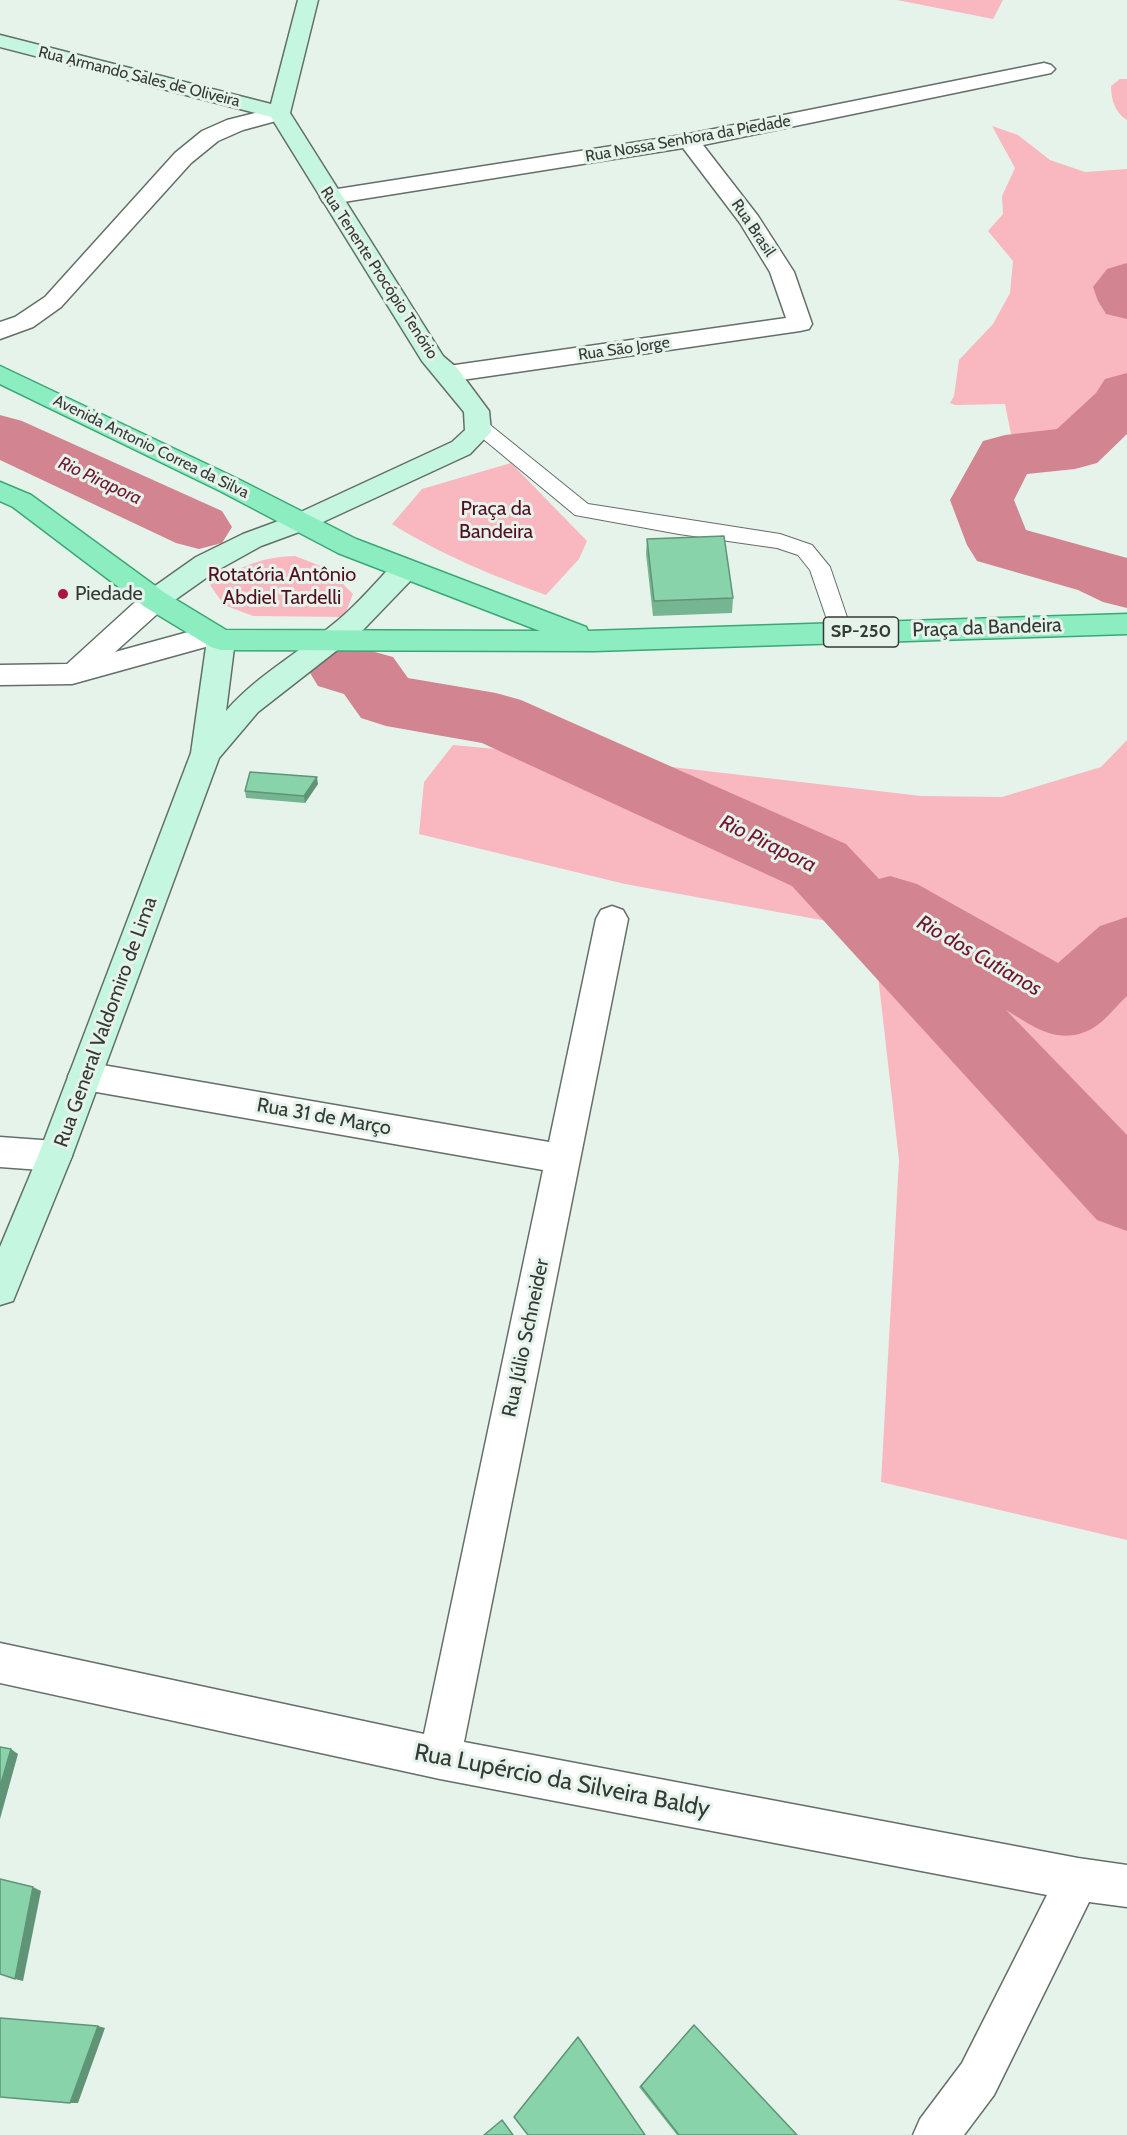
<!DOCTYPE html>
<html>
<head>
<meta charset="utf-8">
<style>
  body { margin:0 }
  canvas { display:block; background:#e5f3ea }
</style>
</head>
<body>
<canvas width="1127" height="2135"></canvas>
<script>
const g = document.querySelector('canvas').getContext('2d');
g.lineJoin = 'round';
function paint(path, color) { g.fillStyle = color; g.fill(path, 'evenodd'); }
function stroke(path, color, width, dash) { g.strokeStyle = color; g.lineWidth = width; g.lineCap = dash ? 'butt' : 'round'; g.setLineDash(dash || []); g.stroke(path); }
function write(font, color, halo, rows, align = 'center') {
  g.font = font + ' Cabin,sans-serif'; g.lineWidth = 6; g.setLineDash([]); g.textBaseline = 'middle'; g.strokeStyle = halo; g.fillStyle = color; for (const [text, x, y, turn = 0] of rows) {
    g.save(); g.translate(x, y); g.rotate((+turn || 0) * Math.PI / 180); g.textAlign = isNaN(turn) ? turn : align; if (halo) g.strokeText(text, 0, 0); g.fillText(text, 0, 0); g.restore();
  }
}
paint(new Path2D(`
  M 897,0 L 1003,0 L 993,19 Z
  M 1120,79 L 1127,79 L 1127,120 C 1115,113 1111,99 1111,86 Z
  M 992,126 L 1018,135 L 1050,160 L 1085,172 L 1127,169 L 1127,397 L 1100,435 L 1062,463 L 1038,462 L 1013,444 L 1005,404 L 955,405 L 950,403 L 954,396 L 959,360 L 993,324 L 1010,293 L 1013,261 L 988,231 L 1003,214 L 1002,196 L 1015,168 Z
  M 511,463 L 587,541 L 579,559 L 546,595 C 491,575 442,555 392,524 L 422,489 Z
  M 295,556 L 328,569 L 353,594 L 344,617 L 253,616 L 224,605 L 210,585 C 240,567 260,557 295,556 Z
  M 1127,740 L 1127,1540 L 881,1482 L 899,1160 L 874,940 L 843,924 L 625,884 L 419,834 L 424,782 L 453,745 L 612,760 L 921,796 L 1002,797 L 1101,767 Z`), '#f9b7c0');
paint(new Path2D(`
  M 1127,263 L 1127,319 L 1106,314 L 1098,301 L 1093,287 L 1107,269 Z
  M 1127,373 L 1127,434 L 1097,463 L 1075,469 L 1027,474 L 1014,500 L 1026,530 L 1127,558 L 1127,608 L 1103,602 L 1078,590 L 977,561 L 967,545 L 950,500 L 983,441 L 1005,435 L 1057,429 L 1096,393 L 1105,379 Z
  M 0,415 L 22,421 L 222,511 L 232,527 L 222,543 L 199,549 L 176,543 L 0,460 Z
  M 342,643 L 393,657 L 408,678 L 496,693 L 521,700 L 846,844 L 879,879 L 890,876 L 917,884 L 1058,963 L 1100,926 L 1127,917 L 1127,996 C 1116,1006 1105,1021 1093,1028 C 1060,1047 1034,1027 1006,1010 L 1127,1135 L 1127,1231 L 1097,1220 L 792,886 L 482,743 L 386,726 L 361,718 L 344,694 L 318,686 L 307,668 L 318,650 Z`), '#d28591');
const lane = new Path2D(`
  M 477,418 L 484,420 L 588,504 L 780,534 L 812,545 L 830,567 L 852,632 L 849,637 L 841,640 L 833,637 L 810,570 L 798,555 L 777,548 L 679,534 L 575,515 L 470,428 L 467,424 L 470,420 Z`);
const street = new Path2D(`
  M 1044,63 L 1051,65 L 1055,69 L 1051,73 L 703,145 L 758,216 L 794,272 L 812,324 L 809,329 L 800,331 L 448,382 L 439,380 L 436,374 L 439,368 L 448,366 L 786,318 L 770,272 L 740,223 L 683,148 L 331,204 L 323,202 L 320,197 L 323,192 L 331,190 L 689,134 Z
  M 279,107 L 287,108 L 290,113 L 287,118 L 243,130 L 218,141 L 191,163 L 61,307 L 33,327 L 0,339 L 0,322 L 15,317 L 45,297 L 175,153 L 202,131 L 227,120 Z
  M 155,590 L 165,593 L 169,600 L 165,607 L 115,652 L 210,626 L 220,629 L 224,636 L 220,643 L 72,684 L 0,685 L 0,665 L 67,664 L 145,593 Z
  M 612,906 L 623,910 L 628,919 L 464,1742 L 1078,1858 L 1127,1865 L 1127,1907 L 1089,1902 L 994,2095 L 964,2135 L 913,2135 L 920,2119 L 962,2063 L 1047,1895 L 440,1779 L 0,1683 L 0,1643 L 424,1734 L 543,1170 L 85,1090 L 73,1086 L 68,1076 L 73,1066 L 85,1062 L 549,1142 L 596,919 L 601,910 Z
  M 0,1137 L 55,1141 L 67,1145 L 72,1156 L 67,1167 L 55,1171 L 0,1167 Z`);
const secondary = new Path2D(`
  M 298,0 L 318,0 L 290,113 L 443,356 L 457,368 L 489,411 L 491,432 L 470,454 L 310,528 L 261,546 L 216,571 L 165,607 L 155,610 L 145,607 L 141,600 L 145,593 L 196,557 L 243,534 L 292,516 L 452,442 L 465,430 L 464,412 L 422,361 L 271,117 L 0,47 L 0,35 L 271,104 Z
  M 405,560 L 415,562 L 419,569 L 415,576 L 363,630 L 258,712 L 219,758 L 72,1156 L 13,1301 L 0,1305 L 0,1247 L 38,1156 L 191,753 L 207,640 L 211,633 L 221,630 L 231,633 L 235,640 L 226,711 C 260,672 306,649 344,615 C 362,599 378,580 395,562 Z`);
const primary = new Path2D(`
  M 0,366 L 238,479 L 356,539 L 586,627 L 588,631 L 1127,614 L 1127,634 L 594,651 L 221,650 L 211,647 L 145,607 L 13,507 L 0,501 L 0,482 L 31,495 L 165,593 L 226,630 L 540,631 L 338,553 L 220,491 L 0,384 Z`);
stroke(lane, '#646f68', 2);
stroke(street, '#646f68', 3);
stroke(secondary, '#646f68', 3);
stroke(primary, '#3ca776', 3);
paint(lane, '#fff');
paint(street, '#fff');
paint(secondary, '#c5f6e0');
paint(primary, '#8cedc1');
paint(new Path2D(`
  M 647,539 L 733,598 L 732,613 L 653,616 L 646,554 Z
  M 318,784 L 305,803 L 246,798 L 245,791 Z
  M 694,2025 L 797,2135 L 677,2135 L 639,2087 Z`), '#75b591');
paint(new Path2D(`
  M 317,777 L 318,784 L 305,803 L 304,796 Z
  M 11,1749 L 18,1754 L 0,1819 L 0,1787 Z
  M 33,1887 L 41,1891 L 23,1981 L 15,1979 Z
  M 98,2026 L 105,2028 L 78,2103 L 70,2103 Z`), '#5f9476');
const building = new Path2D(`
  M 724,536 L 733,598 L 654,601 L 647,539 Z
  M 250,772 L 317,777 L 304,796 L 245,791 Z
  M 0,1747 L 11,1749 L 0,1787 Z
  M 0,1879 L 33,1887 L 15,1979 L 0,1974 Z
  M 0,2018 L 98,2026 L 70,2103 L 0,2097 Z
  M 694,2025 L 797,2135 L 679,2135 L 641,2086 Z
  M 578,2037 L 645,2135 L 528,2135 L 514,2117 Z
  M 502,2120 L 513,2135 L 484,2135 Z`);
paint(building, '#88d3a9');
stroke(building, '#5f9476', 1.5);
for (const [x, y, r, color] of [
  [63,594,6,"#aa1546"]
]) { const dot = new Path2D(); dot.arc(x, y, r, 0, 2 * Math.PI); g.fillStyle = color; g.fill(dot); stroke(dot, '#e5f3ea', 2); }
write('16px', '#353a37', '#e5f3ea', [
  ["Rua Armando Sales de Oliveira",139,77,14],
  ["Rua Nossa Senhora da Piedade",688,139,-10],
  ["Rua Brasil",753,228,56],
  ["Rua Tenente Procópio Tenório",379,273,57],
  ["Rua São Jorge",624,349,-8],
  ["Avenida Antonio Correa da Silva",151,447,26]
]);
write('italic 18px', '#721530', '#e5f3ea', [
  ["Rio Pirapora",100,481,25]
]);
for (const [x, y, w] of [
  [861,632,75]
]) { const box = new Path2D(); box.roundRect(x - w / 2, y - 15, w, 30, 4.5); g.fillStyle = '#e5f3ea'; g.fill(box); stroke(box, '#353a37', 1.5); }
write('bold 18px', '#353a37', null, [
  ["SP-250",861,632]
]);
write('20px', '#540e21', '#e5f3ea', [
  ["Praça da",496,509],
  ["Bandeira",496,532],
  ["Rotatória Antônio",282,575],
  ["Abdiel Tardelli",282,598]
]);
write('20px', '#353a37', '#e5f3ea', [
  ["Piedade",75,594]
], 'left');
write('20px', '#353a37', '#e5f3ea', [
  ["Praça da Bandeira",987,628,-2],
  ["Rua General Valdomiro de Lima",106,1022,-70],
  ["Rua 31 de Março",324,1117,10],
  ["Rua Júlio Schneider",526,1338,-78]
]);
write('italic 21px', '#721530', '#e5f3ea', [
  ["Rio Pirapora",768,844,26],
  ["Rio dos Cutianos",979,956,30]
]);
write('24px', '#353a37', '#e5f3ea', [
  ["Rua Lupércio da Silveira Baldy",562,1781,11]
]);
</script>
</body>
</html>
